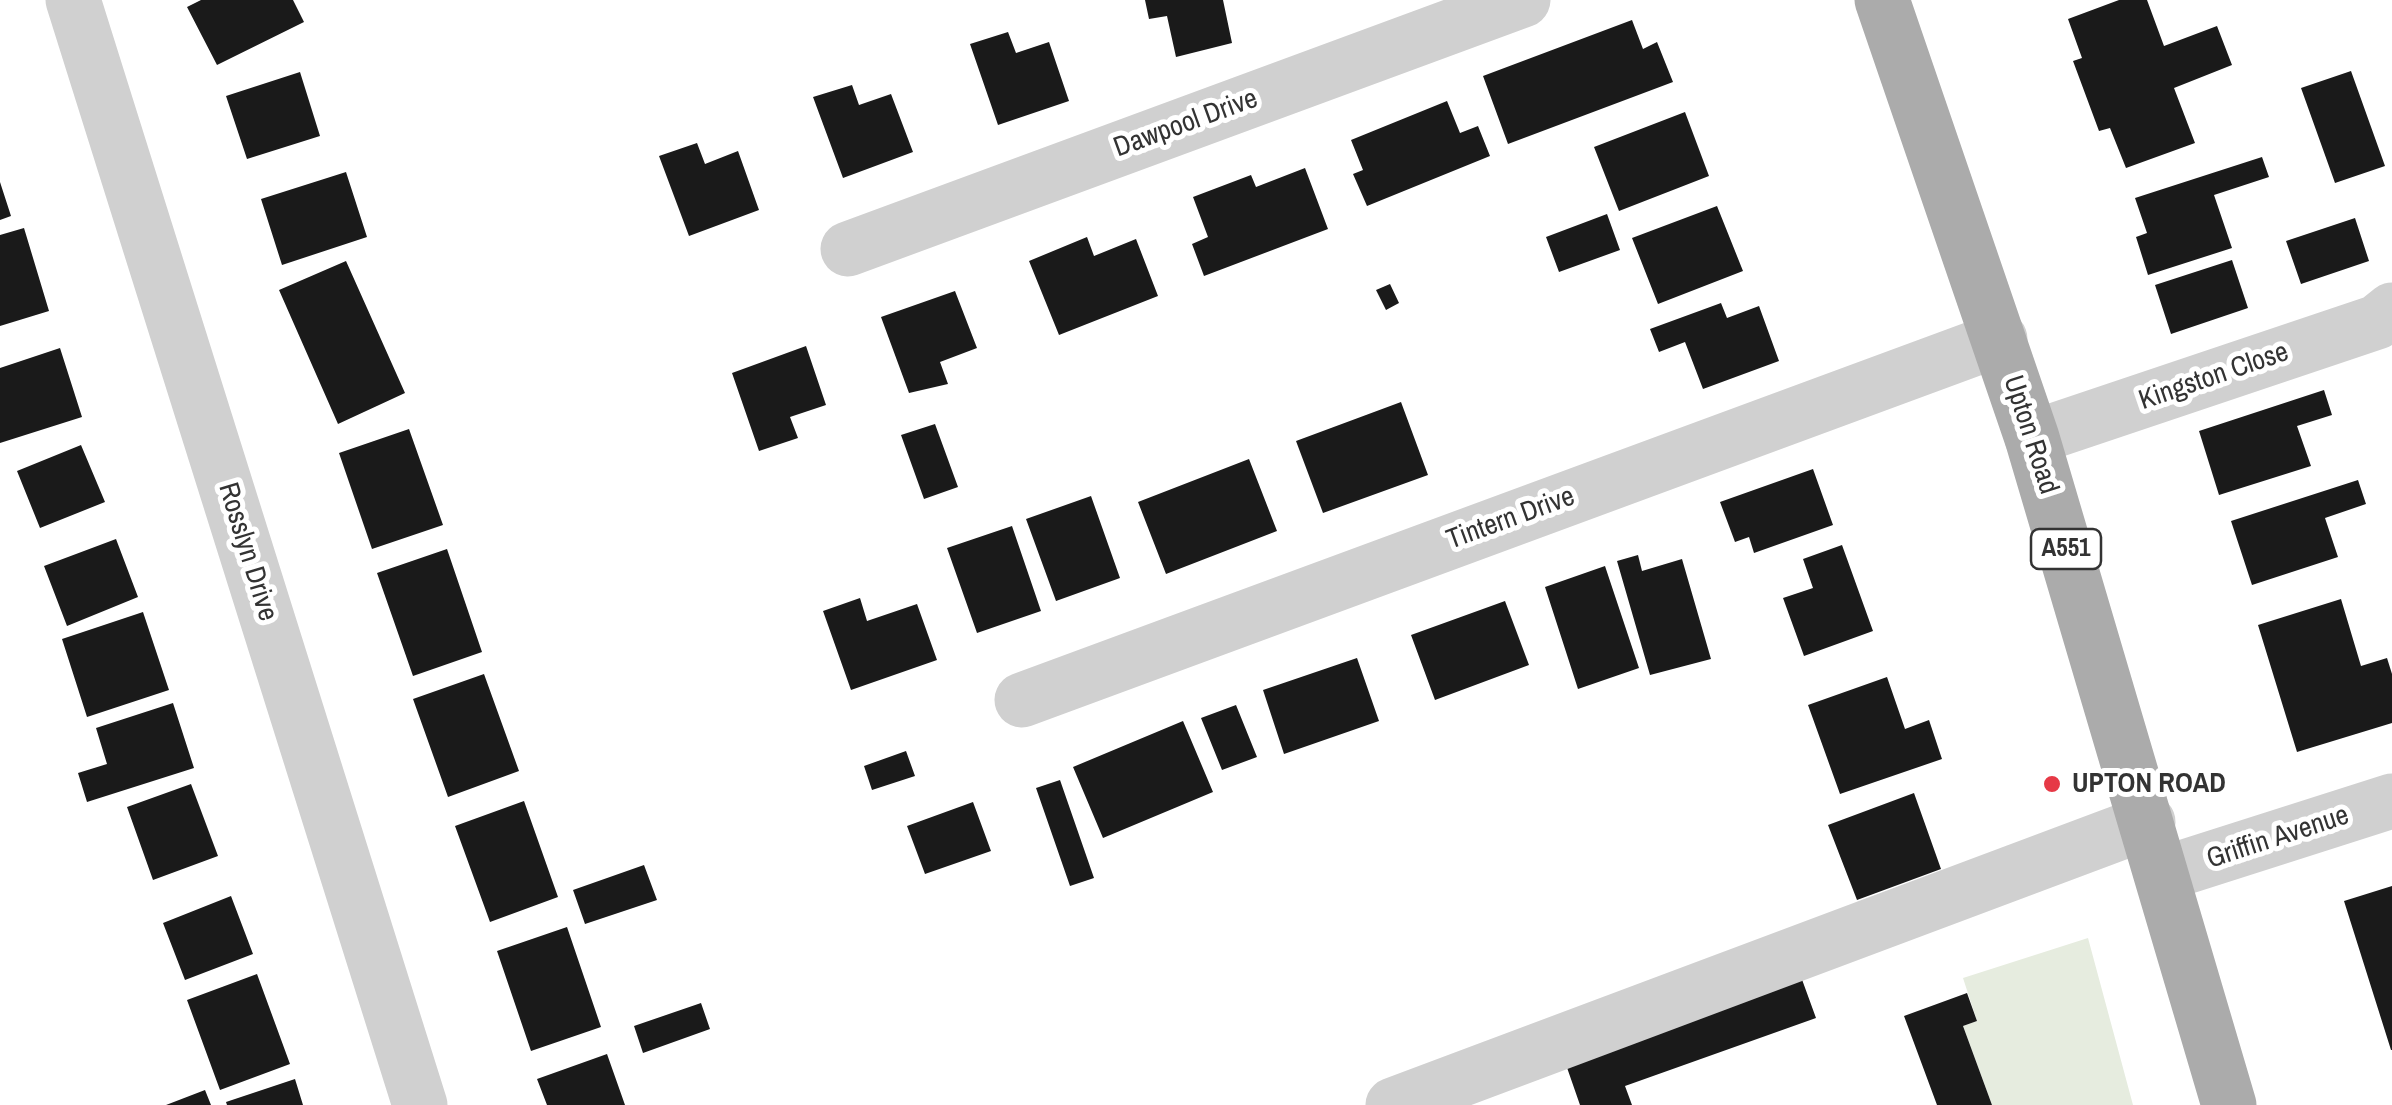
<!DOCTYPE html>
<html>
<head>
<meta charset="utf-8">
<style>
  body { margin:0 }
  canvas { display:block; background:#fff }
</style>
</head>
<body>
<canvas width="2392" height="1105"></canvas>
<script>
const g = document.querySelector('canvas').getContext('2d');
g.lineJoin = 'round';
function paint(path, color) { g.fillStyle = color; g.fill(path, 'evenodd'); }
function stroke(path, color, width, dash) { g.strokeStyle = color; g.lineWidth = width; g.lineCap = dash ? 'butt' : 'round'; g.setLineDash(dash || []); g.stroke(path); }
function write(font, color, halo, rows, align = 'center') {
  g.font = font + ' "Archivo Narrow",sans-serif'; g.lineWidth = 10; g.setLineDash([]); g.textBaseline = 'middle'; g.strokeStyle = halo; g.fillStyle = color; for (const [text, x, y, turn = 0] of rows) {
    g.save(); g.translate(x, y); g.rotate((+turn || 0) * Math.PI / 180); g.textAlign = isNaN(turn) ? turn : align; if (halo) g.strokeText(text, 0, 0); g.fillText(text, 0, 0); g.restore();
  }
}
paint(new Path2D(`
  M 2088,938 L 2133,1105 L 1992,1105 L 1963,1026 L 1977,1021 L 1963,978 Z`), '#e6ecdf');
paint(new Path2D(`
  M 201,0 L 293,0 L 304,22 L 217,65 L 187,7 Z
  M 1145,0 L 1223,0 L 1232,43 L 1176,57 L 1167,16 L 1149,19 Z
  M 2119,0 L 2147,0 L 2164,46 L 2217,26 L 2232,65 L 2174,88 L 2195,143 L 2126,168 L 2110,128 L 2099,131 L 2073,61 L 2082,58 L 2068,19 Z
  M 1632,20 L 1643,49 L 1657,42 L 1673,82 L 1508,144 L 1483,76 Z
  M 1008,32 L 1016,53 L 1049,42 L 1069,101 L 998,125 L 970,44 Z
  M 2351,71 L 2385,166 L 2335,183 L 2301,88 Z
  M 300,72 L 320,136 L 247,159 L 226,96 Z
  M 852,85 L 859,105 L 891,94 L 913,152 L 843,178 L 813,97 Z
  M 1447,101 L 1460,133 L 1478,126 L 1490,156 L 1367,206 L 1353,174 L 1363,170 L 1351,140 Z
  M 1685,112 L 1709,176 L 1619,211 L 1594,147 Z
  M 697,143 L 705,164 L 738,151 L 759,210 L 689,236 L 659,156 Z
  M 2262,157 L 2269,177 L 2214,195 L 2232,248 L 2148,275 L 2136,237 L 2147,233 L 2135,198 Z
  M 1305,168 L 1328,229 L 1204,276 L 1192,244 L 1208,237 L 1193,197 L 1251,175 L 1256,187 Z
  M 346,172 L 367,237 L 282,265 L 261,199 Z
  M 0,182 L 11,216 L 0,220 Z
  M 1717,206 L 1743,271 L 1658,304 L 1632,238 Z
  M 1607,214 L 1620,250 L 1559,272 L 1546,237 Z
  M 2355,218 L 2369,261 L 2301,284 L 2286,241 Z
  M 24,228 L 49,311 L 0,326 L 0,235 Z
  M 1087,237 L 1094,256 L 1136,239 L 1158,296 L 1059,335 L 1029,261 Z
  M 2232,260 L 2248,308 L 2171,334 L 2155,285 Z
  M 346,261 L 405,393 L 338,424 L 279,290 Z
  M 1390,284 L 1399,303 L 1386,310 L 1376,290 Z
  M 955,291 L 977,348 L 940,362 L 948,384 L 909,393 L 881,317 Z
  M 1721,303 L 1727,318 L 1759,306 L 1779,361 L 1703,389 L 1685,342 L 1659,352 L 1650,329 Z
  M 806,346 L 826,405 L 790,417 L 798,438 L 759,451 L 732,373 Z
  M 60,348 L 82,417 L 0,443 L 0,368 Z
  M 2324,390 L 2332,415 L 2297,426 L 2311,466 L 2219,495 L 2199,431 Z
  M 1401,402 L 1428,475 L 1323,513 L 1296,441 Z
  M 935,424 L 958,487 L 924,499 L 901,435 Z
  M 409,429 L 443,525 L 372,549 L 339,453 Z
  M 81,445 L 105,502 L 40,528 L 17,471 Z
  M 1249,459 L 1277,531 L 1166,574 L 1138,502 Z
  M 1813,469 L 1833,525 L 1754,553 L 1749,537 L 1735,542 L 1720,502 Z
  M 2358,480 L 2366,504 L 2325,518 L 2338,557 L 2252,585 L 2231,521 Z
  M 1091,496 L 1120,578 L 1056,601 L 1026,519 Z
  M 1012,526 L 1041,611 L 977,633 L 947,548 Z
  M 116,539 L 138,597 L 67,626 L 44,566 Z
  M 1842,545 L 1873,631 L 1804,656 L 1783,598 L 1813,588 L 1803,559 Z
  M 447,549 L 482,652 L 413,676 L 377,573 Z
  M 1638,555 L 1642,571 L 1682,559 L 1711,659 L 1650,675 L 1617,561 Z
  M 1605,566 L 1639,668 L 1578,689 L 1545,587 Z
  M 860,598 L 867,621 L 917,604 L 937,660 L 851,690 L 823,611 Z
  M 2341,599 L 2361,666 L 2387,658 L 2392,674 L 2392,723 L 2297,752 L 2258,625 Z
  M 1505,601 L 1529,665 L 1435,700 L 1411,635 Z
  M 143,612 L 169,690 L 87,717 L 62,639 Z
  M 1357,658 L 1379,721 L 1284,754 L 1263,690 Z
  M 484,674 L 519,771 L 448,797 L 413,699 Z
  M 1887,677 L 1905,729 L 1929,720 L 1942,759 L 1840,794 L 1808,705 Z
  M 173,703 L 194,768 L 87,802 L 78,773 L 107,764 L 96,728 Z
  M 1236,705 L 1257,757 L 1222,770 L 1201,718 Z
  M 1183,721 L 1213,792 L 1103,838 L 1073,767 Z
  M 906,751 L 915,776 L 872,790 L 864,766 Z
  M 1060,780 L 1094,878 L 1070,886 L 1036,788 Z
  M 191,784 L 218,856 L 153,880 L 127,807 Z
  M 1914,793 L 1941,869 L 1857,900 L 1828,825 Z
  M 524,801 L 558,897 L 490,922 L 455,826 Z
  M 973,802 L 991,851 L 925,874 L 907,826 Z
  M 644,865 L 657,900 L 585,924 L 573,890 Z
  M 2392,886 L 2392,1050 L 2391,1050 L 2344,901 Z
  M 231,896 L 253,954 L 185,980 L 163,923 Z
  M 567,927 L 601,1027 L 531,1051 L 497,951 Z
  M 257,974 L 290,1064 L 220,1090 L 187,1000 Z
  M 1800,974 L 1816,1018 L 1625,1086 L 1632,1105 L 1580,1105 L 1564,1059 Z
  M 1967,993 L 1977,1021 L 1963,1026 L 1992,1105 L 1937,1105 L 1904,1016 Z
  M 701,1003 L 710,1029 L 643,1053 L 634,1026 Z
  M 607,1054 L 625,1105 L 547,1105 L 537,1079 Z
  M 295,1079 L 303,1105 L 227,1105 L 226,1102 Z
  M 205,1090 L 211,1105 L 166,1105 Z`), '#1a1a1a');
stroke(new Path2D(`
  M 73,0 L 420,1105
  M 848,249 L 1523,0
  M 2032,438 L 2377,322 L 2392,310
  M 1022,700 L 2000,339
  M 2163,874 L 2392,801
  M 1393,1105 L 2148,822`), '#d0d0d0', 55);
stroke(new Path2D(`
  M 1882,0 L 2032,438 L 2229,1105`), '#ababab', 55);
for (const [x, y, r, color] of [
  [2052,784,10,"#e63946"]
]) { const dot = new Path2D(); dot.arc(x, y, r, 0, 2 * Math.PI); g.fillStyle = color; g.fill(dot); stroke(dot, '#fff', 4); }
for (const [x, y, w] of [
  [2066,549,70]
]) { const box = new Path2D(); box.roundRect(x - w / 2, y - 20, w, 40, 8); g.fillStyle = '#fff'; g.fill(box); stroke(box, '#333', 2.5); }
write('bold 25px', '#333', null, [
  ["A551",2066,549]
]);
write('28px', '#333', '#fff', [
  ["Dawpool Drive",1186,124,-20],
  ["Kingston Close",2214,377,-19],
  ["Upton Road",2030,435,72],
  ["Tintern Drive",1511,519,-20],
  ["Rosslyn Drive",247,552,73],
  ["Griffin Avenue",2278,838,-18]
]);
write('bold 28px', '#333', '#fff', [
  ["UPTON ROAD",2072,784]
], 'left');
</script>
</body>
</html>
